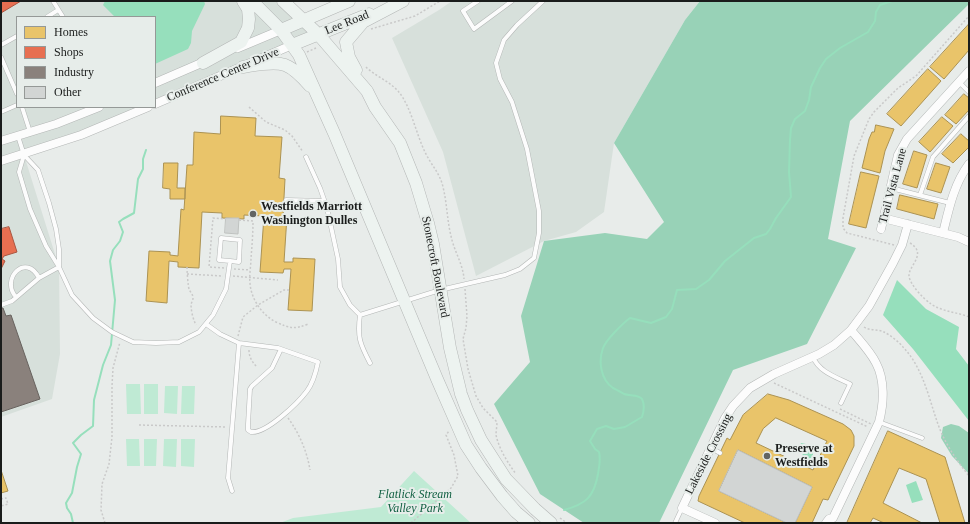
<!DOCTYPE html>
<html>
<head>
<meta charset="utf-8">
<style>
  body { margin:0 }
  #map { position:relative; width:970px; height:524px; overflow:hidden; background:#e8ecea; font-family:Georgia,serif }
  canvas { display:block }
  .frame { position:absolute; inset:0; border:2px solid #1a1c1b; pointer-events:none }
  .legend { position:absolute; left:16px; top:16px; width:140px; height:92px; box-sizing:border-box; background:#e7edea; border:1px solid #959997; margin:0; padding:5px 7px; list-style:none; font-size:12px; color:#1a1c1b }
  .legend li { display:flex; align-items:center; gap:8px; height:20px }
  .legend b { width:20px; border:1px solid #959997 }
</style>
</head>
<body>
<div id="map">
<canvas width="970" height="524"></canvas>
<div class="frame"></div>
<ul class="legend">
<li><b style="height:11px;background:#e9c46a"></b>Homes</li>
<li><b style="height:11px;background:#e76f51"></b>Shops</li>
<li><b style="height:11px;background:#8a817c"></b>Industry</li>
<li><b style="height:11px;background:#d2d5d4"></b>Other</li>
</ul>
</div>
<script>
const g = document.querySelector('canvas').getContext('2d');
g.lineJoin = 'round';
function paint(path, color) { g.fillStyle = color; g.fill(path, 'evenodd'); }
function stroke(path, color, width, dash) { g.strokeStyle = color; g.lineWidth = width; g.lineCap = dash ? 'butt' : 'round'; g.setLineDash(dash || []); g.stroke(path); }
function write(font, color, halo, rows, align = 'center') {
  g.font = font + ' Georgia,serif'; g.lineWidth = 4; g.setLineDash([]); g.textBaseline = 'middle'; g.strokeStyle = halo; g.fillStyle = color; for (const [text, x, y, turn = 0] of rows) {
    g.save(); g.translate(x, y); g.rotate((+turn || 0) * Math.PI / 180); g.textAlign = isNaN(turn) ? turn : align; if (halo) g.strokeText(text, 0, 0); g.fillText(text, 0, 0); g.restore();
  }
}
paint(new Path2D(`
  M 1,1 L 281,1 L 318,34 L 155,101 L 155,17 L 17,17 L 17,107 L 141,107 L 24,155 L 59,267 L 60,354 L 52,399 L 1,417 Z
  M 452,1 L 700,1 L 685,20 L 614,143 L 604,212 L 576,232 L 544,241 L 476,276 L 443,152 L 392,38 L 439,10 Z`), '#d7e0db');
paint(new Path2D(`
  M 126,384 L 140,384 L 141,414 L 127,414 Z
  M 144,384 L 158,384 L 158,414 L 144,414 Z
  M 165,386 L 178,386 L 177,414 L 164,413 Z
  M 182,386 L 195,386 L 194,414 L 181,414 Z
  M 126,439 L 139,439 L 140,466 L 127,466 Z
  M 144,439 L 157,439 L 156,466 L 144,466 Z
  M 164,439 L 177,439 L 176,467 L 163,466 Z
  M 181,439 L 195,439 L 194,467 L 181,466 Z
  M 414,471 L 471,523 L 280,523 L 293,518 L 381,507 Z`), '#bfead4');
paint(new Path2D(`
  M 700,1 L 969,1 L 969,4 L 850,121 L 828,239 L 856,248 L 807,344 L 733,370 L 659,523 L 584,523 L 540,494 L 494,404 L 530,362 L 521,316 L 544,241 L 605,233 L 647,239 L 664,222 L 614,143 L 685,20 Z
  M 951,424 L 959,426 L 969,433 L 969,474 L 952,456 L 941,438 L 943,427 Z`), '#98d2b7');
paint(new Path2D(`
  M 105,1 L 204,1 L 205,4 L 192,31 L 191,43 L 188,49 L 155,64 L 155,17 L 115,17 L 103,5 Z
  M 897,280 L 926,309 L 959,327 L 956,349 L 969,366 L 969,421 L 913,349 L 883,315 Z
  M 801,443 L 806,444 L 808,448 L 813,451 L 813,456 C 810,460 806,461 803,457 L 802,451 L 799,448 Z
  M 916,481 L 923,500 L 912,503 L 906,485 Z`), '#96dfbc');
const homes = new Path2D(`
  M 969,24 L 969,50 L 944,79 L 930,67 Z
  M 928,69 L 941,81 L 901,126 L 887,114 Z
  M 964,94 L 969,98 L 969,110 L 956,124 L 945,115 Z
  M 221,116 L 256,118 L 255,136 L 282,137 L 279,178 L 285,179 L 283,216 L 287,216 L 284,262 L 293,262 L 293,258 L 315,259 L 312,311 L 288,310 L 291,269 L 284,269 L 283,273 L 260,272 L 264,216 L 244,215 L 244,219 L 222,218 L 222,213 L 202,212 L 199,268 L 178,267 L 178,262 L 169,261 L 167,303 L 146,301 L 149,251 L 170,252 L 170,255 L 178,256 L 181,209 L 184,210 L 187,165 L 193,165 L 194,132 L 220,134 Z
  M 942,117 L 953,126 L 930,152 L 919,142 Z
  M 876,125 L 894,129 L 885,151 L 880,173 L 862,168 L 869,139 L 872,132 L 874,132 Z
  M 961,134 L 969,141 L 969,147 L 953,163 L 942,154 Z
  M 914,151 L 927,155 L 917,188 L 903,184 Z
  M 164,163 L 178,163 L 177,188 L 185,188 L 185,199 L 170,199 L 170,189 L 163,188 Z
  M 936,163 L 950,167 L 941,193 L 927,189 Z
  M 861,172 L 879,176 L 866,228 L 849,224 Z
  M 900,195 L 938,204 L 934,219 L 897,209 Z
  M 768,394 L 789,400 L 843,424 L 851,430 L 854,436 L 854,446 L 828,500 L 823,499 L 812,523 L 795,523 L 812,487 L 738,450 L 719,491 L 787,523 L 745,523 L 698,501 L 699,496 L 727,438 L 730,440 L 743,415 ZM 776,418 L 827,441 L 813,470 L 756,443 L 763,429 Z
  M 888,431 L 945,457 L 965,523 L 940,523 L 926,479 L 899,468 L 883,503 L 922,523 L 884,523 L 873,518 L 870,523 L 847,523 Z
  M 1,470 L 8,491 L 1,493 Z`);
paint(homes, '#e9c46a');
stroke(homes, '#ab9252', 1);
const shops = new Path2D(`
  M 1,1 L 21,1 L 1,13 Z
  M 9,227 L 17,252 L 4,256 L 2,259 L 5,261 L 1,269 L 1,229 Z`);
paint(shops, '#e76f51');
stroke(shops, '#aa5641', 1);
const industry = new Path2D(`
  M 1,308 L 3,308 L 6,316 L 11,315 L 40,399 L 1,412 Z`);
paint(industry, '#8a817c');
stroke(industry, '#68635f', 1);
stroke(new Path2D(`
  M 564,510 C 586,504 594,497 598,474 C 599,467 601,460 599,452 L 595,449 L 590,441 L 597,429 L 606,426 L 614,429 L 625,427 L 642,417 C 644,411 645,405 642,399 C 639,394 629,396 624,394 C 621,392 617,390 613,388 C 601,380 598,362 603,348 C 606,340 622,324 630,318 L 651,323 L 666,317 L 672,309 L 677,290 L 696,289 L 709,280 L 725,261 L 754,238 L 766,234 L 770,229 L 776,218 L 791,197 L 789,172 L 790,140 L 791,128 L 795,119 L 805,111 L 809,100 L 811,87 L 820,68 L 826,59 L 840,48 L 868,32 L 875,21 L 876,12 L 880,5 L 892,1
  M 73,523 L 71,514 L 67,508 L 66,503 L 72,493 L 77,467 L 81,454 L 73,443 L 81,435 L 93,426 L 94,400 L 103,365 L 111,345 L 115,300 L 110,261 L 113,250 L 120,241 L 123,232 L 119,222 L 123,219 L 134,213 L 138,179 L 143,169 L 143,159 L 146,150`), '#96dfbc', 2);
const building = new Path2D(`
  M 226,218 L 239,218 L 238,234 L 225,233 Z
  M 738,450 L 812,487 L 795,523 L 787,523 L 719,491 Z`);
paint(building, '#d2d5d4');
stroke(building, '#bfc2c0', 1);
const lane = new Path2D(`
  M 53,1 L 63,17
  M 478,1 L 463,11 L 474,29 L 512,1
  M 47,17 L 58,10
  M 1,45 L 17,36
  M 1,57 L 17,94
  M 959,82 L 969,92
  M 22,107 L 30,132
  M 1,112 L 17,105
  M 18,136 L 24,155 L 38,170 L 49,203 L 56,229 L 59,249 L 59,267
  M 24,155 L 19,172 L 30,209 L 46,246 L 59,267 L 72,295 L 93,318 L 112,332 L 133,342 L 156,343 L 179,342 L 199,332 L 213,315 L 226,289 L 230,261 L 239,262 L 240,240 L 221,238 L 219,260 L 230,261
  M 306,157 L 320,188 L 327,208 L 338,259 L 340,287 L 350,305 L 360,315 L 440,290 L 505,275 L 520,269 L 534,258 L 539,233 L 539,211 L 527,149 L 512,102 L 500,79 L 496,63 L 504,40 L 517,25 L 543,1
  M 891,188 L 950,203
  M 920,195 L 933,157 L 969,116
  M 286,200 L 325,201
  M 16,297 C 0,279 26,252 39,278
  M 1,305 L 12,301 L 39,278 L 59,267
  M 360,315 C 357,337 360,344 370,363
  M 206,324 L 220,334 L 239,343 L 278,348 L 318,362 C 316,372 313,383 307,391 C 298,403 266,434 251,432 L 248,430 L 248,424 L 250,389 L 252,386 L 272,368 L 281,349
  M 813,357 C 819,372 836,377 850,384 L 841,403
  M 879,422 L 922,438
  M 711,448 L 720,453
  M 232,491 L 228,478 L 239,343
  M 675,523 L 682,508`);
const street = new Path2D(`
  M 238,48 L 281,30
  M 155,83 L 206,61
  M 155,104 L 292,45
  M 1,141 L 56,124 L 99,107
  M 1,161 L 81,135 L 148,107
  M 883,218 L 958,237 L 969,242
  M 881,229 L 898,155 L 907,139 L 969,71
  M 943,233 C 949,208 954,184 969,164
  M 715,523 L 682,508 L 725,418 L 733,406 L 750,388 L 774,374 L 819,354 L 834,345 L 851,330 L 869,306 L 893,263 L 902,245 L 908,224
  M 826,523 L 829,519 L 833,518 L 879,422 C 884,403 885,380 876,363 C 870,351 860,341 851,330`);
const secondary = new Path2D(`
  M 252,1 L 281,30 L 299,55 L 334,133 L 437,379 L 466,445 L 481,468 L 502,496 L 516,512 L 529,523
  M 283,1 L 318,34 L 367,91 L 375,107 L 400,143 L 416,183 L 428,223 L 433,244 L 450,348 L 461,394 L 467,410 L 481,440 L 506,479 L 535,509 L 551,523
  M 281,30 L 349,1
  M 292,45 L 369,14
  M 203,63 L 241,42 L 248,28 L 249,19 L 248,9 L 243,1
  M 243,67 C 256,65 273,61 285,65 C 295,69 303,78 310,86
  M 356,70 L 349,57 L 346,42 L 363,22 L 403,1`);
stroke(lane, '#b3b6b5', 5);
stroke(street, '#b3b6b5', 9);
stroke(secondary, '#b3b6b5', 13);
stroke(new Path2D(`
  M 371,29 L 415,16 L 440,1
  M 307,52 L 316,48
  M 366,67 C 375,76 389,81 398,91 C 411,106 416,134 425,152 C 431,165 440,173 443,187 C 447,203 447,220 451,236 C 454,251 463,264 464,279
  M 249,107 L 266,122 L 285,130 L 292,136 L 303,152
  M 239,220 L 253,221 C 253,233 252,246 251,258 C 251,266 249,275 250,283 C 251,299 262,315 276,322 C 289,328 294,330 308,324
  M 910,243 C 928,254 908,266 909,276 C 910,285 924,299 931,304 C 943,312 957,312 969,317
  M 894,245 L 847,233 L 843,228 L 843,218 L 854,156 L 869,119 L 874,112 L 898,88 L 916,76 L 969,16
  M 187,267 C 187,271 188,286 189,289 C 190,292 193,294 193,298 C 193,300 192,302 191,304 C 191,311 193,319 196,325
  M 224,268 L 209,267 L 213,218 L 226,219
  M 234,269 L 250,270
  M 187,274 L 223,276
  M 233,276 L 278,280
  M 465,289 L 467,316 L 466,328 L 463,339 L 468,369 L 476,396 L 483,408 L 497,422 C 497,426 496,431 496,435 C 499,449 508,463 516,474
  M 864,327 C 870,331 878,329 884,332 C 890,335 899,342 903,347 C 924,369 929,400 939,427 C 946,445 957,461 969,476
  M 238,336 L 243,317 L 258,305 L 284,290 L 290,290
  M 249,350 C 249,357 252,362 257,367
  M 774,383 L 868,427
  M 840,409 L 871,424
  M 288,418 C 299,433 307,451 310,470
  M 139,425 L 227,427
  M 1,499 L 6,498 L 8,504 L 1,506
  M 560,518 L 567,523
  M 105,523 L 101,510 L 102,484 L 109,464 L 112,437 L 112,386 L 113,368 L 120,342
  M 411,523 L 451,488 L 458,476 L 454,455 L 446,435 L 449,431`), '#c9c9c9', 1.5, [2, 2]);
stroke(lane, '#fcfcfc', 4);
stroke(street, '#fcfcfc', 8);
stroke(secondary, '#edf3f0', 12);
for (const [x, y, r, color] of [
  [253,214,4,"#626563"],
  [767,456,4,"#626563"]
]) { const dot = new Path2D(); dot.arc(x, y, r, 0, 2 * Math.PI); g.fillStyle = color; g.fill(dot); stroke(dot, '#e7edea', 1.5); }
write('12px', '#1a1c1b', '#e7edea', [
  ["Lee Road",347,23,-22],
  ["Conference Center Drive",223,75,-23],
  ["Trail Vista Lane",893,186,-75],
  ["Stonecroft Boulevard",435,267,79],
  ["Lakeside Crossing",709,454,-63]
]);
write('bold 12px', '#1a1c1b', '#e7edea', [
  ["Westfields Marriott",261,207],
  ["Washington Dulles",261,221],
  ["Preserve at",775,449],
  ["Westfields",775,463]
], 'left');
write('italic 12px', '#0f5f41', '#e7edea', [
  ["Flatlick Stream",415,495],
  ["Valley Park",415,509]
]);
</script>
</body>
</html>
